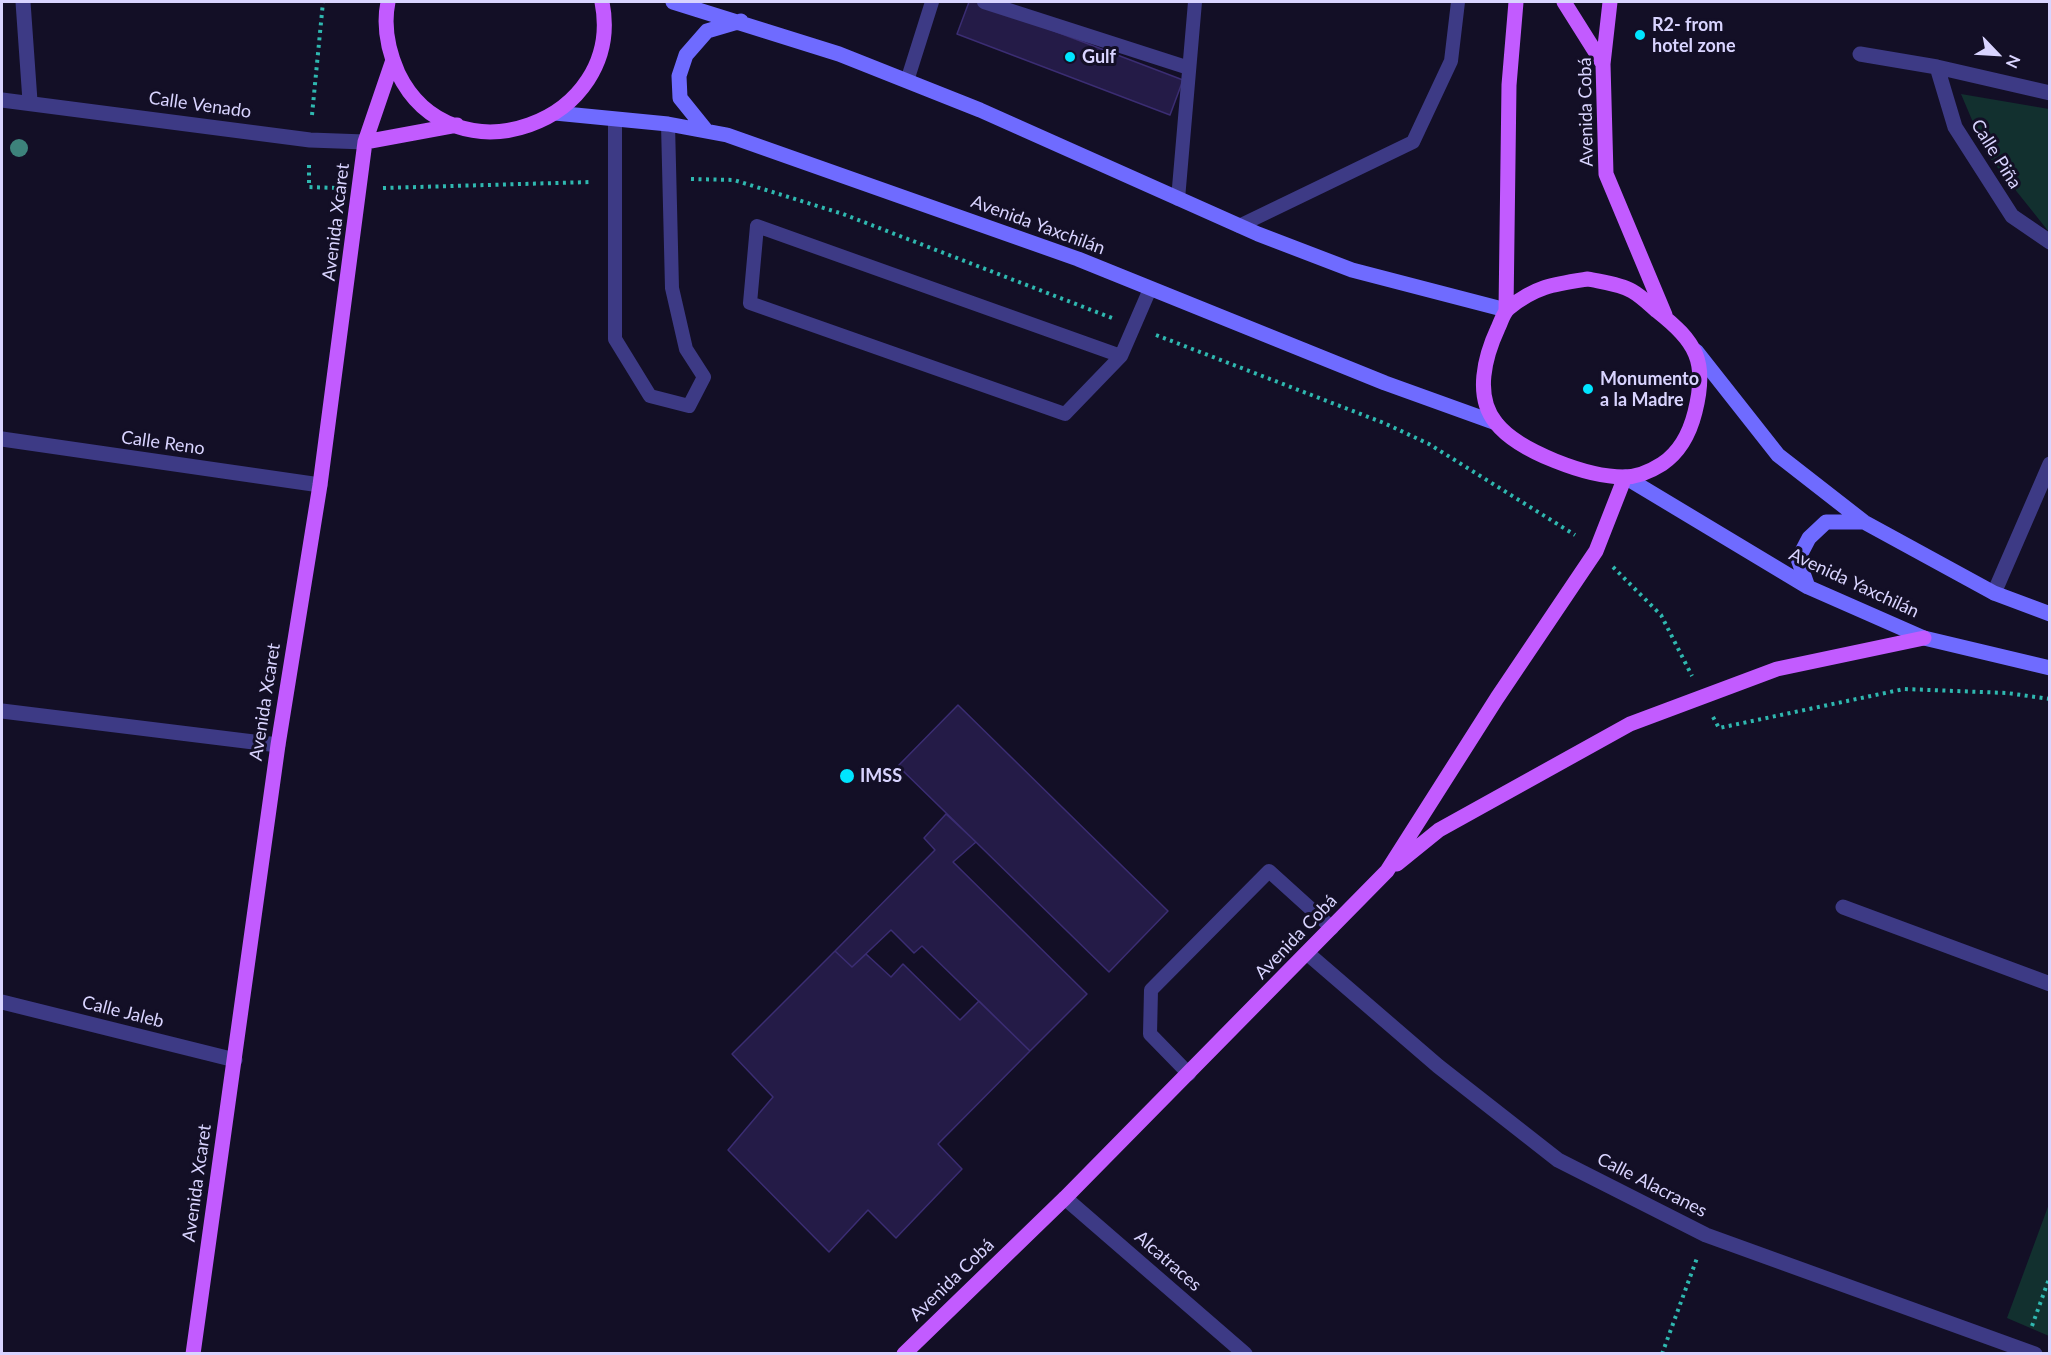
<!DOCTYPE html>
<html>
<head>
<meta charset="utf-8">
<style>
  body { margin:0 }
  #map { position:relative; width:2051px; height:1355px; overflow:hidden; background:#130f26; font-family:Lato,sans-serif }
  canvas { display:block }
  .frame { position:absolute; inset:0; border:3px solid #d9d4ff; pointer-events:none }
  .north { position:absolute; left:1967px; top:24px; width:60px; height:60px; -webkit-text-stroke:4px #130f26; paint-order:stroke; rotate:115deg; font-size:16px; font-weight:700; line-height:24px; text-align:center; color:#d9d4ff }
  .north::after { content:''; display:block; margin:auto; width:21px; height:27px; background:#d9d4ff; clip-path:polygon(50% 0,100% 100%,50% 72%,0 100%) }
</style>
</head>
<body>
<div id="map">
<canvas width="2051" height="1355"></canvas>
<div class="frame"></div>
<div class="north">N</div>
</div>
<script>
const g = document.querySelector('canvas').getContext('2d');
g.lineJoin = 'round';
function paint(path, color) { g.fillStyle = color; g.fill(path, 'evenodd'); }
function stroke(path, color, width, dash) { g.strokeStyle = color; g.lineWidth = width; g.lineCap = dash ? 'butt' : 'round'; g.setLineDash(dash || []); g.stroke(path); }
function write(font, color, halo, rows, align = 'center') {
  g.font = font + ' Lato,sans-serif'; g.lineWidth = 6; g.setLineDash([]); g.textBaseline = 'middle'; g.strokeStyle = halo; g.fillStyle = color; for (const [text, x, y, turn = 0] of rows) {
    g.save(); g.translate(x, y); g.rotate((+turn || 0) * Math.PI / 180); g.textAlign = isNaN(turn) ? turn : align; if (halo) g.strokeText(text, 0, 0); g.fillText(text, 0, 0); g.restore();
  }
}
paint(new Path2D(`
  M 1961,94 L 2049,109 L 2049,232 L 1986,153 Z
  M 2049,1204 L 2049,1336 L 2007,1318 Z`), '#12302f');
const building = new Path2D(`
  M 969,2 L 978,2 L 1183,80 L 1170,115 L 957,34 Z
  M 958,705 L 1168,911 L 1109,972 L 898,766 Z
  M 946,814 L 976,842 L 953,862 L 1087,994 L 1030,1051 L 922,946 L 914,953 L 891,930 L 852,967 L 835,951 L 935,850 L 924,838 Z
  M 835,951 L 852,967 L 866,954 L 891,977 L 903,964 L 960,1020 L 979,1001 L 1030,1051 L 938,1144 L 962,1169 L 896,1238 L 868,1210 L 829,1252 L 728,1150 L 773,1097 L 732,1054 Z`);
paint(building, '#241b47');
stroke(building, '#3b2d73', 1.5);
stroke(new Path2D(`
  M 312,115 L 323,2
  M 309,165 L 309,187 L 336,188
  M 691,179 L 734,180 L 843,214 L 1112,318
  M 383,188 L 591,182
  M 1156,335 L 1384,423 L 1429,444 L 1575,535
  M 1613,567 L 1661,615 L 1692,676
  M 1713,717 L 1719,728 L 1904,689 L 2007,693 L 2050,699
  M 2032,1326 L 2050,1276
  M 1662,1354 L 1697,1258`), '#2fb8b0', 4, [3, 4.5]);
stroke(new Path2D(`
  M 984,2 L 1189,68
  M 907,81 L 932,2
  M 615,119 L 615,339 L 650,396 L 689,406 L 704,377 L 686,349 L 672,288 L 668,124
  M 1178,199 L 1195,2
  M 1239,226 L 1413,142 L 1451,61 L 1458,2
  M 1121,356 L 757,226 L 750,303 L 1065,414 L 1121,356 L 1150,289
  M 1189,1074 L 1150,1034 L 1151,990 L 1269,871 L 1332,928`), '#3d3a85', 14);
stroke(new Path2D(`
  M 23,2 L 30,101
  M 1860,54 L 1937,67 L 2050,93
  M 1937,67 L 1955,127 L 2012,216 L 2050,242
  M 2,100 L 310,140 L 365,142
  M 2,439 L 320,485
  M 1994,593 L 2050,464
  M 2,711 L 278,745
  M 1843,907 L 2050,984
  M 1307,953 L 1438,1066 L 1558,1160 L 1706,1235 L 2035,1354
  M 2,1002 L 235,1060
  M 1065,1198 L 1245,1354`), '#3d3a85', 15);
stroke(new Path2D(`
  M 673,2 L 839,54 L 980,110 L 1258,234 L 1352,270 L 1506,310
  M 555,113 L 668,124 L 727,135 L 1078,259 L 1385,383 L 1496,423
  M 705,129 L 680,98 L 679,76 L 686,55 L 707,31 L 741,21
  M 1696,351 L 1778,455 L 1864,522 L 1994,593 L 2050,614
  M 1625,477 L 1808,587 L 1924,638 L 2050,668
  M 1808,587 L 1798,559 L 1809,538 L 1826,522 L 1864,522`), '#6f6bff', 15);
stroke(new Path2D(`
  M 388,2 C 383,26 388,50 398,73 C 452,185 626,123 602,2
  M 1564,2 L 1603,64
  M 1610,2 L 1603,64 L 1606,174 L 1665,315
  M 365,142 L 457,125
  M 1588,279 C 1602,282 1620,284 1632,291 C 1641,296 1649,304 1657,311 C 1696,342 1708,361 1695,412 C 1690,432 1680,452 1662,464 C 1651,471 1638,477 1624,477 C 1588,477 1519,452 1496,423 C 1474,396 1485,356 1498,328 C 1501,322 1503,313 1509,308 C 1536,286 1555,284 1588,279 Z
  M 1506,310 L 1509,85 L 1516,2
  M 1397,864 L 1439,830 L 1630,724 L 1777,669 L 1924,638
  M 193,1354 L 278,745 L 320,485 L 365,142 L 393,60
  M 904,1354 L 1065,1198 L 1387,871 L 1497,698 L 1596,551 L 1625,477`), '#c25bff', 15);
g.fillStyle = '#3d827b';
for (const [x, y] of [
  [19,148]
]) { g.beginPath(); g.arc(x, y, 9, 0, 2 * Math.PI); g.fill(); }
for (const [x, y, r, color] of [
  [1640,35,6,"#00e5ff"],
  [1070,57,6,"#00e5ff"],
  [1588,389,6,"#00e5ff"],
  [847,776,8,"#00e5ff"]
]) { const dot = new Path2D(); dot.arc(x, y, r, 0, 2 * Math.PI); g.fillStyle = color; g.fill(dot); stroke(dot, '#130f26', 2); }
write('bold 18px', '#d9d4ff', '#130f26', [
  ["R2- from",1652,25],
  ["hotel zone",1652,46],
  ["Gulf",1082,57],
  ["Monumento",1600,379],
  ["a la Madre",1600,400],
  ["IMSS",860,776]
], 'left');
write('18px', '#d9d4ff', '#130f26', [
  ["Calle Venado",200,105,8],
  ["Avenida Cobá",1586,112,-91],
  ["Calle Piña",1996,154,58],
  ["Avenida Xcaret",336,222,-83],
  ["Avenida Yaxchilán",1038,225,20],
  ["Calle Reno",163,443,8],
  ["Avenida Yaxchilán",1854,583,25],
  ["Avenida Xcaret",265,702,-81],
  ["Avenida Cobá",1296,937,-46],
  ["Calle Jaleb",123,1012,14],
  ["Avenida Xcaret",197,1183,-82],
  ["Calle Alacranes",1652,1185,27],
  ["Alcatraces",1168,1261,41],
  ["Avenida Cobá",952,1280,-44]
]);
</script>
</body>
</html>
